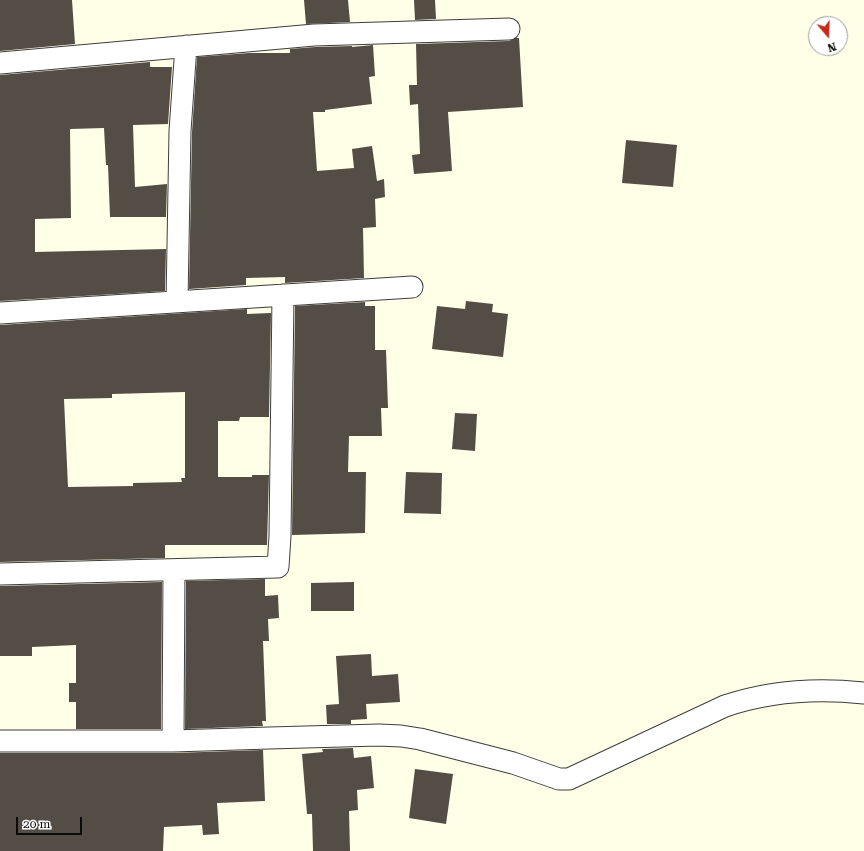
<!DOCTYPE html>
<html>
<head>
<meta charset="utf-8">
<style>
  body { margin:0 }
  #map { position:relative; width:864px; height:851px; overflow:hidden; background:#fffee6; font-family:"Roboto Serif",serif }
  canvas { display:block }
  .north { position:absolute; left:808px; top:16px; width:40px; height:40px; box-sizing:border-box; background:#fff; border:1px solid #9d9d9d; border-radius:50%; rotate:161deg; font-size:11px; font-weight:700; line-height:16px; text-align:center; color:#0a0a0a }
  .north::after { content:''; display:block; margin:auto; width:14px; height:18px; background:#c42a17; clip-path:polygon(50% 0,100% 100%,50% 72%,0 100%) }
  .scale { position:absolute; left:16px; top:817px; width:66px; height:18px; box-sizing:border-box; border:2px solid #0a0a0a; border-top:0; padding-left:5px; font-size:12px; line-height:14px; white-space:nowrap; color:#0a0a0a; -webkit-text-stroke:3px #fff; paint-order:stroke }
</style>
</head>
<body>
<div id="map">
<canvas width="864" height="851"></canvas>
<div class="north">N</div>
<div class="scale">20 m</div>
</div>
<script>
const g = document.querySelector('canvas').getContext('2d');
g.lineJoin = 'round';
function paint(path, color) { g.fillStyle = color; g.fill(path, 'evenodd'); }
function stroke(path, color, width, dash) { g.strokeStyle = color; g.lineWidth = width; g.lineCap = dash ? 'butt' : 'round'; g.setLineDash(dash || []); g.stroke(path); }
paint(new Path2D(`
  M 0,0 L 72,0 L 75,44 L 0,51 Z
  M 304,0 L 348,0 L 350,22 L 306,24 Z
  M 414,0 L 435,0 L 436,19 L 415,20 Z
  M 516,38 L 519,38 L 523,107 L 448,112 L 452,171 L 414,174 L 412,155 L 420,154 L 418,104 L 410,105 L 409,85 L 417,85 L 416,44 L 509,41 Z
  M 373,45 L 375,76 L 369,77 L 372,104 L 325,110 L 325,112 L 313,112 L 317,171 L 354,168 L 352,149 L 372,146 L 377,181 L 384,179 L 385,197 L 375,199 L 376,227 L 363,228 L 364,278 L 285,283 L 285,277 L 246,278 L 246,285 L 189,289 L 192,132 L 197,57 L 249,53 L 290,53 L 290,49 L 315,47 L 352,46 L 352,47 Z
  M 150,62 L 150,67 L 172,67 L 168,124 L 133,125 L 135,187 L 167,184 L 166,217 L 110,217 L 108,165 L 106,165 L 104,128 L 70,129 L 71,218 L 35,219 L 35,252 L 166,249 L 165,291 L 0,301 L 0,75 Z
  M 626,140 L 677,145 L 673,187 L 622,183 Z
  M 466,301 L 493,304 L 492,312 L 508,314 L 503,357 L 432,349 L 437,306 L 465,309 Z
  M 365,302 L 365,306 L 375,306 L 375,350 L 386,350 L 388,408 L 381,408 L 382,436 L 349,436 L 348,472 L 366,472 L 365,533 L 292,535 L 295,306 Z
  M 247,309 L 247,314 L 271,313 L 269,417 L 240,417 L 239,421 L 218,421 L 218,477 L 252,477 L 252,475 L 269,475 L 267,545 L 165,545 L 165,558 L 0,562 L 0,325 ZM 185,392 L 185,478 L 181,478 L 182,482 L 133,483 L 133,486 L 68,487 L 64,399 L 112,398 L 112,394 Z
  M 455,413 L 477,414 L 475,451 L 452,449 Z
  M 406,472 L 442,473 L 441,514 L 404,513 Z
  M 265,579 L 265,596 L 278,595 L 279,618 L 268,619 L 269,641 L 263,641 L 266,721 L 262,721 L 263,726 L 185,729 L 186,581 Z
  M 162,582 L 161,729 L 76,729 L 76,702 L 69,702 L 69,683 L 76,683 L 76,645 L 32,647 L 32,656 L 0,656 L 0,586 Z
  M 354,582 L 354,611 L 311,611 L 311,583 Z
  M 371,654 L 372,676 L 398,674 L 400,702 L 366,704 L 367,719 L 351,720 L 351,724 L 327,724 L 326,705 L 339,704 L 336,656 Z
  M 353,748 L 354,758 L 371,756 L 374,788 L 357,790 L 358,810 L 349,811 L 350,851 L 313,851 L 312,814 L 307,814 L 302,754 L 323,752 L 322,749 Z
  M 263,750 L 265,801 L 217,803 L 219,834 L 203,835 L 202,825 L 164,827 L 163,851 L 0,851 L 0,753 L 173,753 Z
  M 415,769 L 453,774 L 446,824 L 409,818 Z`), '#534d45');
const minor = new Path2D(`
  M 0,63 L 314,35 L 509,29
  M 177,302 L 180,131 L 186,46
  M 0,313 L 412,287
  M 0,574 L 278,567 L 280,536 L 283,295
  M 0,741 L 173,741 L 269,738 L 379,735 L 401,736 L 420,739 L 513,763 L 559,779 L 569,779 L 725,706 C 769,691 818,688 864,693
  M 173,741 L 174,570`);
stroke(minor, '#3d3d3d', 23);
stroke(minor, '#fff', 21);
</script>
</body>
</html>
